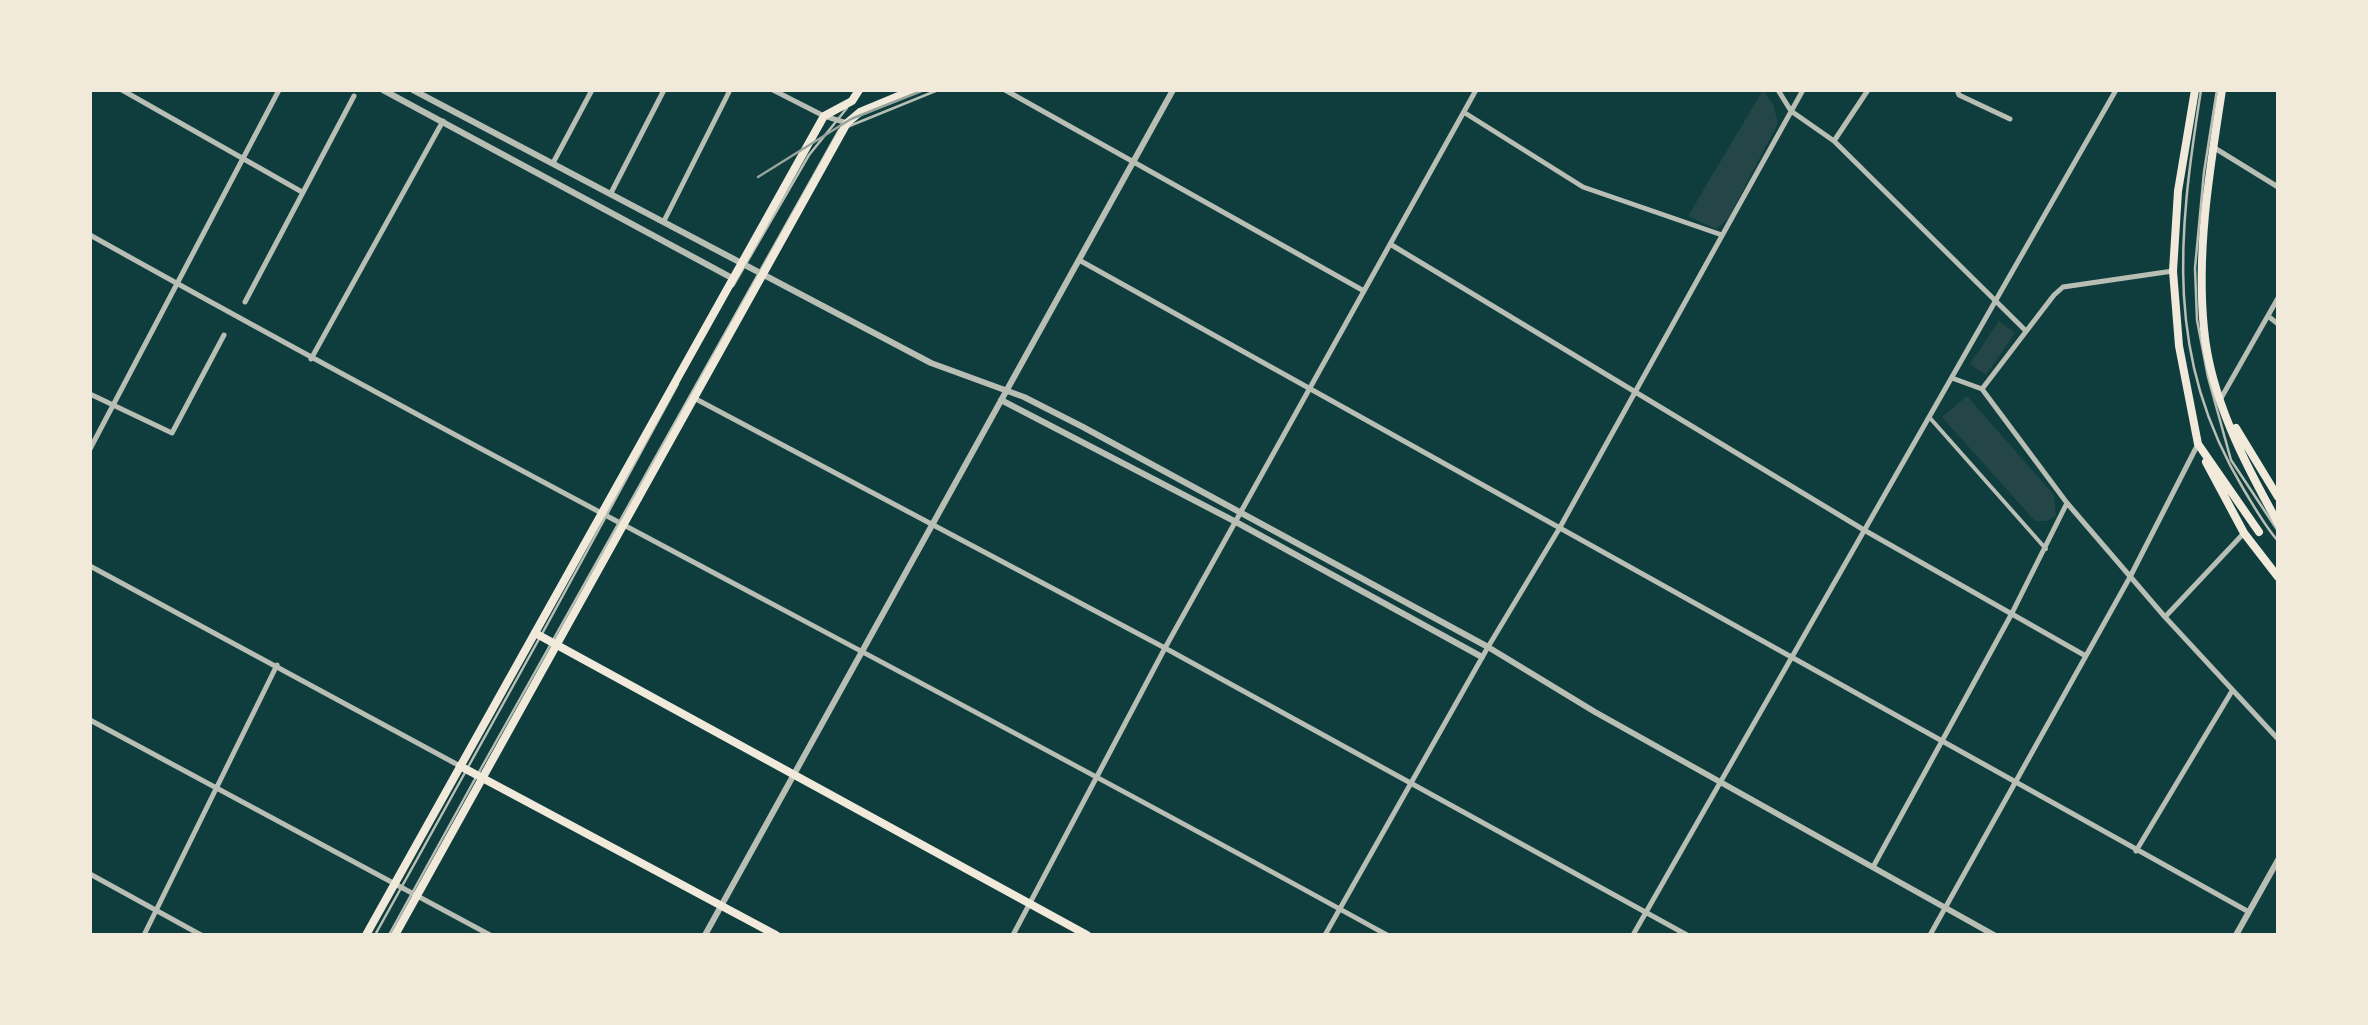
<!DOCTYPE html>
<html>
<head>
<meta charset="utf-8">
<style>
  body { margin:0 }
  #map { position:relative; width:2368px; height:1025px; overflow:hidden; background:#0f3d3e; font-family:"Sofia Sans Condensed",sans-serif }
  canvas { display:block }
  .frame { position:absolute; inset:0; border:92px solid #f1e9da; pointer-events:none }
</style>
</head>
<body>
<div id="map">
<canvas width="2368" height="1025"></canvas>
<div class="frame"></div>
</div>
<script>
const g = document.querySelector('canvas').getContext('2d');
g.lineJoin = 'round';
function paint(path, color) { g.fillStyle = color; g.fill(path, 'evenodd'); }
function stroke(path, color, width, dash) { g.strokeStyle = color; g.lineWidth = width; g.lineCap = dash ? 'butt' : 'round'; g.setLineDash(dash || []); g.stroke(path); }
paint(new Path2D(`
  M 1763,90 L 1773,104 L 1778,123 L 1728,219 L 1716,229 L 1688,216 Z
  M 1999,321 L 2015,333 L 1986,375 L 1970,364 Z
  M 1967,396 L 2054,495 L 2056,516 L 2047,521 L 2035,521 L 1942,417 Z`), '#244646');
stroke(new Path2D(`
  M 2201,90 C 2178,236 2164,357 2244,490 C 2255,508 2265,526 2278,541
  M 2217,90 L 2204,172 L 2195,268 L 2197,320 L 2208,377 L 2231,460 L 2278,531
  M 847,127 L 938,90
  M 733,286 L 809,155 L 847,108
  M 543,632 L 678,384
  M 479,772 L 839,130
  M 375,935 L 539,639
  M 389,935 L 475,779`), '#b8beb3', 2.5);
stroke(new Path2D(`
  M 1930,418 L 2046,549`), '#b8beb3', 4);
stroke(new Path2D(`
  M 122,90 L 302,192
  M 773,90 L 824,116 L 847,123
  M 1005,90 L 1364,291
  M 1778,90 L 1791,111 L 1834,141 L 2025,330
  M 1957,90 L 1959,95 L 2010,119
  M 1465,113 L 1583,187 L 1722,235
  M 1834,141 L 1868,90
  M 2213,147 L 2278,187
  M 553,163 L 592,90
  M 611,193 L 664,90
  M 664,221 L 730,90
  M 90,235 C 519,475 957,697 1387,935
  M 1390,244 L 1864,530 L 2084,655
  M 1079,260 L 2249,912
  M 245,302 L 354,96
  M 2268,316 L 2278,324
  M 311,359 L 443,121
  M 1952,378 L 1982,389 L 2067,503 L 2165,617 L 2278,739
  M 1982,389 L 2054,295 L 2063,287 L 2173,271
  M 90,394 L 172,433 L 224,335
  M 694,398 L 1165,648 L 1687,935
  M 2220,400 L 2278,298
  M 90,449 L 279,90
  M 90,566 L 460,766
  M 2165,617 L 2244,533
  M 90,720 L 490,935
  M 2136,851 L 2232,691
  M 1873,867 L 2011,615 L 2067,503
  M 90,874 L 201,935
  M 144,935 L 277,665
  M 1013,935 L 1165,648 L 1476,90
  M 1325,935 L 1488,647 L 1559,529 L 1803,90
  M 1633,935 L 2116,90
  M 1930,935 L 2130,577 L 2198,444`), '#b8beb3', 5);
stroke(new Path2D(`
  M 383,90 L 732,278
  M 413,90 L 931,363 L 1024,397 L 1083,427 L 1488,647 L 1595,712 L 1994,935
  M 1001,400 L 1236,522 L 1482,657
  M 705,935 L 1173,90
  M 2236,935 L 2278,860`), '#b8beb3', 6);
stroke(new Path2D(`
  M 535,633 L 1087,935
  M 460,766 L 776,935`), '#f1e9da', 8);
stroke(new Path2D(`
  M 2195,90 L 2178,191 L 2173,271 L 2179,346 L 2198,444 L 2259,532
  M 2222,90 C 2210,168 2196,250 2204,329 C 2210,397 2245,464 2278,523
  M 2236,428 L 2278,497
  M 2206,462 L 2244,533 L 2278,577
  M 366,935 L 824,116 L 852,101 L 859,90
  M 395,935 L 847,123 L 860,112 L 913,90`), '#f1e9da', 8);
stroke(new Path2D(`
  M 758,177 L 851,119 L 924,90`), '#97a49c', 2.5);
</script>
</body>
</html>
